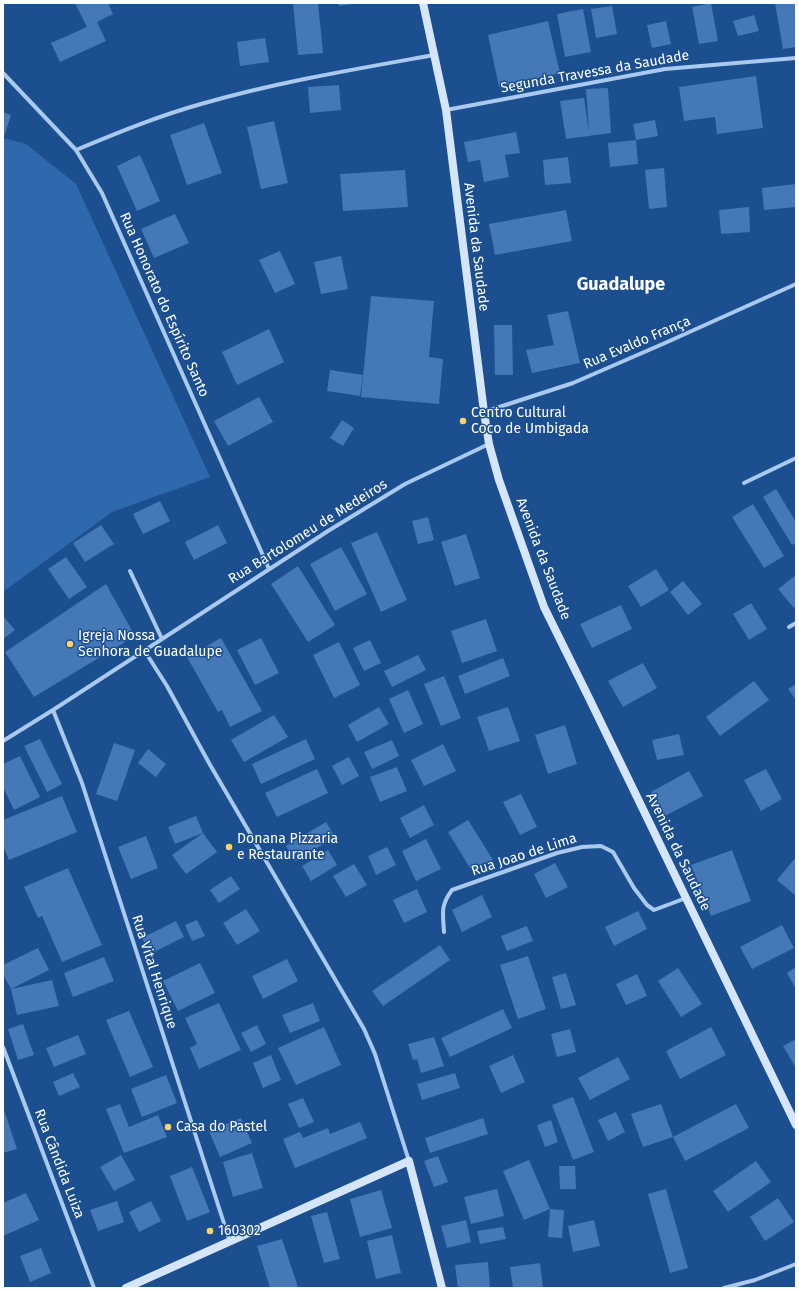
<!DOCTYPE html>
<html>
<head>
<meta charset="utf-8">
<style>
  body { margin:0 }
  #map { position:relative; width:799px; height:1291px; overflow:hidden; background:#1b4f8f; font-family:"Fira Sans",sans-serif }
  canvas { display:block }
  .frame { position:absolute; inset:0; border:4px solid #fff; pointer-events:none }
</style>
</head>
<body>
<div id="map">
<canvas width="799" height="1291"></canvas>
<div class="frame"></div>
</div>
<script>
const g = document.querySelector('canvas').getContext('2d');
g.lineJoin = 'round';
function paint(path, color) { g.fillStyle = color; g.fill(path, 'evenodd'); }
function stroke(path, color, width, dash) { g.strokeStyle = color; g.lineWidth = width; g.lineCap = dash ? 'butt' : 'round'; g.setLineDash(dash || []); g.stroke(path); }
function write(font, color, halo, rows, align = 'center') {
  g.font = font + ' "Fira Sans",sans-serif'; g.lineWidth = 3; g.setLineDash([]); g.textBaseline = 'middle'; g.strokeStyle = halo; g.fillStyle = color; for (const [text, x, y, turn = 0] of rows) {
    g.save(); g.translate(x, y); g.rotate((+turn || 0) * Math.PI / 180); g.textAlign = isNaN(turn) ? turn : align; if (halo) g.strokeText(text, 0, 0); g.fillText(text, 0, 0); g.restore();
  }
}
paint(new Path2D(`
  M 3,138 L 26,144 L 76,184 L 210,477 L 112,512 L 3,592 Z`), '#2e69ad');
paint(new Path2D(`
  M 75,3 L 108,3 L 113,14 L 97,22 L 106,41 L 60,62 L 51,43 L 87,27 Z
  M 293,3 L 318,3 L 323,53 L 298,55 Z
  M 339,3 L 351,3 L 352,4 L 339,6 Z
  M 711,3 L 718,41 L 699,44 L 692,7 Z
  M 775,3 L 796,3 L 796,47 L 783,49 Z
  M 612,6 L 617,34 L 596,38 L 591,9 Z
  M 583,9 L 591,52 L 565,57 L 557,14 Z
  M 754,15 L 759,31 L 738,36 L 733,21 Z
  M 548,21 L 560,73 L 499,87 L 488,35 Z
  M 666,21 L 671,44 L 652,48 L 647,25 Z
  M 265,38 L 269,62 L 240,66 L 237,42 Z
  M 756,76 L 763,128 L 717,134 L 715,117 L 684,121 L 679,87 Z
  M 339,85 L 341,110 L 310,113 L 308,87 Z
  M 608,88 L 611,133 L 566,139 L 560,101 L 584,98 L 589,132 L 586,89 Z
  M 3,112 L 11,115 L 4,137 L 3,136 Z
  M 655,120 L 658,136 L 636,140 L 633,124 Z
  M 274,121 L 288,183 L 261,189 L 247,127 Z
  M 204,123 L 222,173 L 187,185 L 170,135 Z
  M 516,132 L 520,153 L 505,155 L 509,177 L 484,182 L 480,160 L 468,162 L 464,142 Z
  M 636,140 L 638,164 L 610,167 L 608,143 Z
  M 140,155 L 160,201 L 137,211 L 117,166 Z
  M 568,157 L 571,183 L 545,185 L 543,160 Z
  M 664,168 L 667,207 L 649,209 L 645,170 Z
  M 405,170 L 408,207 L 343,211 L 340,174 Z
  M 796,184 L 796,207 L 764,210 L 762,188 Z
  M 749,207 L 750,232 L 721,234 L 719,210 Z
  M 566,210 L 572,241 L 495,255 L 489,224 Z
  M 175,214 L 189,243 L 154,258 L 141,229 Z
  M 280,251 L 295,284 L 275,293 L 259,260 Z
  M 341,256 L 348,289 L 321,294 L 314,262 Z
  M 371,296 L 434,301 L 429,357 L 443,359 L 439,404 L 361,397 Z
  M 568,311 L 580,363 L 532,373 L 526,350 L 554,345 L 547,315 Z
  M 494,325 L 512,325 L 513,375 L 495,375 Z
  M 269,329 L 284,362 L 237,385 L 222,352 Z
  M 330,370 L 363,375 L 360,396 L 327,391 Z
  M 259,397 L 273,422 L 228,446 L 214,421 Z
  M 342,420 L 354,428 L 343,446 L 330,438 Z
  M 776,489 L 796,522 L 796,543 L 792,545 L 763,497 Z
  M 160,501 L 170,521 L 143,534 L 133,514 Z
  M 753,504 L 784,556 L 764,568 L 732,517 Z
  M 428,517 L 434,540 L 418,544 L 412,521 Z
  M 101,525 L 114,544 L 85,562 L 73,543 Z
  M 218,525 L 227,543 L 194,560 L 185,542 Z
  M 377,532 L 407,600 L 381,612 L 351,543 Z
  M 466,534 L 480,578 L 455,586 L 441,542 Z
  M 341,547 L 367,594 L 335,611 L 310,564 Z
  M 66,557 L 87,587 L 69,599 L 48,569 Z
  M 298,566 L 335,625 L 308,642 L 271,584 Z
  M 656,569 L 669,590 L 641,607 L 628,586 Z
  M 796,575 L 796,606 L 794,608 L 778,589 Z
  M 683,581 L 702,604 L 688,615 L 670,592 Z
  M 106,584 L 135,636 L 34,697 L 5,652 Z
  M 751,603 L 767,629 L 749,640 L 733,614 Z
  M 621,605 L 632,629 L 592,648 L 580,624 Z
  M 3,616 L 15,630 L 3,639 Z
  M 486,619 L 497,651 L 462,663 L 451,631 Z
  M 221,638 L 262,711 L 230,727 L 222,710 L 218,712 L 187,657 Z
  M 261,638 L 279,673 L 255,685 L 237,650 Z
  M 370,640 L 381,663 L 364,671 L 353,648 Z
  M 339,642 L 360,685 L 334,698 L 313,655 Z
  M 418,655 L 426,670 L 392,687 L 384,671 Z
  M 503,658 L 510,676 L 465,694 L 458,676 Z
  M 643,663 L 657,688 L 623,707 L 608,681 Z
  M 444,676 L 461,718 L 441,726 L 424,684 Z
  M 754,681 L 769,700 L 720,736 L 706,717 Z
  M 796,684 L 796,700 L 788,689 Z
  M 408,690 L 423,724 L 404,733 L 389,699 Z
  M 379,707 L 389,724 L 357,742 L 348,725 Z
  M 508,707 L 520,741 L 489,751 L 477,717 Z
  M 274,715 L 288,737 L 244,762 L 231,740 Z
  M 565,725 L 577,764 L 548,774 L 535,735 Z
  M 679,734 L 684,755 L 657,760 L 652,740 Z
  M 40,739 L 62,784 L 47,792 L 24,746 Z
  M 306,739 L 315,759 L 261,784 L 252,764 Z
  M 392,740 L 399,756 L 372,769 L 364,752 Z
  M 114,743 L 135,750 L 117,801 L 96,794 Z
  M 443,744 L 456,771 L 424,786 L 411,760 Z
  M 148,749 L 166,764 L 156,777 L 138,763 Z
  M 20,756 L 40,797 L 14,810 L 3,787 L 3,764 Z
  M 349,757 L 359,776 L 342,785 L 332,766 Z
  M 397,767 L 407,791 L 380,802 L 370,777 Z
  M 317,769 L 328,793 L 277,817 L 265,793 Z
  M 766,769 L 782,799 L 761,811 L 744,780 Z
  M 689,771 L 703,796 L 665,816 L 651,792 Z
  M 521,794 L 537,827 L 520,835 L 503,802 Z
  M 62,796 L 77,832 L 9,860 L 3,846 L 3,820 Z
  M 424,805 L 434,825 L 410,838 L 400,818 Z
  M 196,816 L 203,833 L 175,844 L 168,827 Z
  M 468,820 L 493,860 L 473,873 L 448,832 Z
  M 326,822 L 335,837 L 295,861 L 286,846 Z
  M 203,833 L 217,852 L 186,874 L 172,855 Z
  M 146,836 L 158,868 L 131,879 L 118,847 Z
  M 426,839 L 441,869 L 416,881 L 402,851 Z
  M 387,847 L 396,865 L 376,875 L 368,856 Z
  M 328,850 L 337,865 L 311,881 L 302,866 Z
  M 732,850 L 751,901 L 711,916 L 691,865 Z
  M 796,857 L 796,896 L 777,880 Z
  M 555,863 L 568,887 L 546,898 L 534,874 Z
  M 354,864 L 367,885 L 346,897 L 333,876 Z
  M 68,868 L 102,945 L 62,962 L 42,916 L 38,918 L 24,887 Z
  M 231,876 L 240,889 L 219,903 L 210,890 Z
  M 417,889 L 427,912 L 404,923 L 393,900 Z
  M 482,895 L 492,917 L 462,932 L 452,910 Z
  M 246,909 L 260,931 L 237,945 L 223,923 Z
  M 638,911 L 647,929 L 614,946 L 605,927 Z
  M 197,920 L 205,936 L 192,941 L 185,925 Z
  M 176,921 L 184,937 L 150,954 L 142,938 Z
  M 782,925 L 794,948 L 752,969 L 740,947 Z
  M 527,926 L 533,941 L 507,951 L 501,936 Z
  M 440,945 L 450,960 L 383,1006 L 372,991 Z
  M 38,948 L 49,970 L 11,989 L 3,974 L 3,965 Z
  M 528,956 L 546,1009 L 518,1019 L 500,965 Z
  M 104,957 L 114,981 L 73,997 L 64,973 Z
  M 287,959 L 298,981 L 263,999 L 252,976 Z
  M 200,963 L 215,993 L 178,1011 L 163,981 Z
  M 796,967 L 796,989 L 787,973 Z
  M 678,968 L 702,1004 L 681,1017 L 658,981 Z
  M 566,973 L 576,1005 L 561,1009 L 552,977 Z
  M 637,974 L 647,996 L 626,1005 L 616,984 Z
  M 52,980 L 59,1006 L 17,1015 L 11,989 Z
  M 219,1003 L 241,1050 L 199,1069 L 190,1048 L 197,1044 L 185,1018 Z
  M 313,1003 L 320,1021 L 290,1033 L 282,1015 Z
  M 503,1009 L 512,1028 L 450,1057 L 441,1038 Z
  M 129,1011 L 153,1067 L 130,1077 L 106,1020 Z
  M 23,1024 L 34,1055 L 18,1060 L 8,1029 Z
  M 257,1025 L 266,1044 L 251,1052 L 241,1033 Z
  M 324,1027 L 341,1065 L 296,1085 L 278,1048 Z
  M 711,1027 L 726,1055 L 680,1079 L 666,1051 Z
  M 570,1029 L 576,1052 L 557,1057 L 551,1034 Z
  M 78,1035 L 86,1054 L 54,1067 L 46,1048 Z
  M 434,1037 L 444,1066 L 421,1073 L 417,1059 L 413,1060 L 408,1044 Z
  M 796,1039 L 796,1068 L 783,1046 Z
  M 271,1055 L 281,1080 L 263,1088 L 253,1063 Z
  M 513,1055 L 525,1082 L 501,1093 L 489,1066 Z
  M 618,1057 L 630,1079 L 590,1100 L 578,1078 Z
  M 73,1073 L 80,1087 L 59,1096 L 53,1082 Z
  M 455,1073 L 460,1088 L 422,1100 L 417,1084 Z
  M 166,1075 L 177,1103 L 142,1117 L 131,1089 Z
  M 573,1097 L 594,1152 L 573,1160 L 552,1105 Z
  M 303,1098 L 314,1122 L 299,1128 L 288,1104 Z
  M 120,1104 L 129,1127 L 158,1115 L 167,1137 L 124,1153 L 106,1109 Z
  M 661,1104 L 673,1137 L 736,1104 L 749,1128 L 685,1161 L 673,1137 L 643,1147 L 631,1114 Z
  M 3,1107 L 17,1149 L 3,1153 Z
  M 616,1112 L 625,1132 L 608,1141 L 598,1120 Z
  M 241,1118 L 252,1143 L 220,1157 L 209,1131 Z
  M 483,1118 L 488,1134 L 430,1153 L 425,1138 Z
  M 551,1120 L 558,1142 L 545,1147 L 537,1125 Z
  M 360,1122 L 367,1138 L 295,1168 L 283,1139 L 300,1132 L 303,1138 L 328,1128 L 330,1134 Z
  M 252,1153 L 263,1188 L 233,1197 L 223,1162 Z
  M 121,1155 L 135,1180 L 114,1191 L 100,1167 Z
  M 438,1156 L 448,1182 L 434,1187 L 424,1161 Z
  M 529,1160 L 550,1209 L 524,1220 L 503,1171 Z
  M 756,1161 L 771,1182 L 728,1212 L 713,1191 Z
  M 559,1166 L 575,1166 L 576,1189 L 560,1189 Z
  M 192,1167 L 210,1212 L 187,1221 L 170,1176 Z
  M 497,1189 L 504,1216 L 471,1224 L 464,1197 Z
  M 666,1189 L 688,1268 L 670,1273 L 648,1194 Z
  M 381,1190 L 392,1228 L 360,1237 L 350,1199 Z
  M 26,1193 L 39,1220 L 3,1236 L 3,1203 Z
  M 778,1198 L 794,1222 L 765,1241 L 750,1217 Z
  M 117,1201 L 124,1222 L 98,1231 L 90,1210 Z
  M 151,1201 L 161,1221 L 139,1232 L 129,1212 Z
  M 550,1209 L 564,1210 L 562,1238 L 548,1237 Z
  M 327,1212 L 340,1259 L 324,1263 L 311,1216 Z
  M 466,1220 L 471,1242 L 447,1248 L 441,1226 Z
  M 594,1220 L 600,1246 L 573,1252 L 568,1226 Z
  M 503,1227 L 506,1239 L 480,1244 L 477,1231 Z
  M 392,1235 L 401,1273 L 376,1279 L 367,1241 Z
  M 282,1239 L 296,1281 L 298,1288 L 270,1288 L 257,1246 Z
  M 41,1248 L 51,1273 L 30,1282 L 20,1256 Z
  M 488,1262 L 490,1288 L 458,1288 L 455,1265 Z
  M 540,1263 L 543,1288 L 513,1288 L 510,1267 Z`), '#4478b7');
stroke(new Path2D(`
  M 3,73 L 76,150 L 102,193 L 269,569
  M 446,110 L 665,69 L 796,58
  M 76,150 C 117,133 158,116 201,104 C 278,82 356,69 434,55
  M 484,412 L 573,383 L 665,343 L 796,284
  M 744,483 L 796,458
  M 130,571 L 162,639
  M 789,627 L 796,623
  M 144,650 L 167,686 L 209,763 L 364,1029 L 375,1054 L 409,1161
  M 53,710 L 82,783 L 230,1242
  M 3,741 L 53,710 L 328,531 L 405,484 L 489,444
  M 444,932 C 443,914 440,906 452,890 L 557,853 L 582,847 L 601,846 L 613,852 L 634,888 L 647,905 L 654,910 L 686,898
  M 3,1047 L 94,1288
  M 724,1288 L 755,1280 L 796,1264`), '#a9c9ee', 4);
stroke(new Path2D(`
  M 423,3 L 446,110 L 484,412 L 489,444 L 499,480 L 544,607 L 590,700 L 796,1125
  M 126,1288 L 409,1161 L 442,1288`), '#d6e6fa', 8);
for (const [x, y, r, color] of [
  [463,421,4,"#ffd166"],
  [70,644,4,"#ffd166"],
  [229,847,4,"#ffd166"],
  [168,1127,4,"#ffd166"],
  [210,1231,4,"#ffd166"]
]) { const dot = new Path2D(); dot.arc(x, y, r, 0, 2 * Math.PI); g.fillStyle = color; g.fill(dot); stroke(dot, '#1b4f8f', 1.5); }
write('14px', '#fff', '#1b4f8f', [
  ["Segunda Travessa da Saudade",595,72,-10],
  ["Avenida da Saudade",476,247,83],
  ["Rua Honorato do Espírito Santo",164,305,66],
  ["Rua Evaldo França",637,343,-23],
  ["Rua Bartolomeu de Medeiros",308,532,-32],
  ["Avenida da Saudade",543,559,69],
  ["Avenida da Saudade",678,852,64],
  ["Rua Joao de Lima",524,855,-18],
  ["Rua Vital Henrique",154,972,72],
  ["Rua Cândida Luiza",59,1164,69]
]);
write('14px', '#fff', '#1b4f8f', [
  ["Centro Cultural",471,413],
  ["Coco de Umbigada",471,429],
  ["Igreja Nossa",78,636],
  ["Senhora de Guadalupe",78,652],
  ["Donana Pizzaria",237,839],
  ["e Restaurante",237,855],
  ["Casa do Pastel",176,1127],
  ["160302",218,1231]
], 'left');
write('bold 18px', '#fff', '#1b4f8f', [
  ["Guadalupe",621,285]
]);
</script>
</body>
</html>
